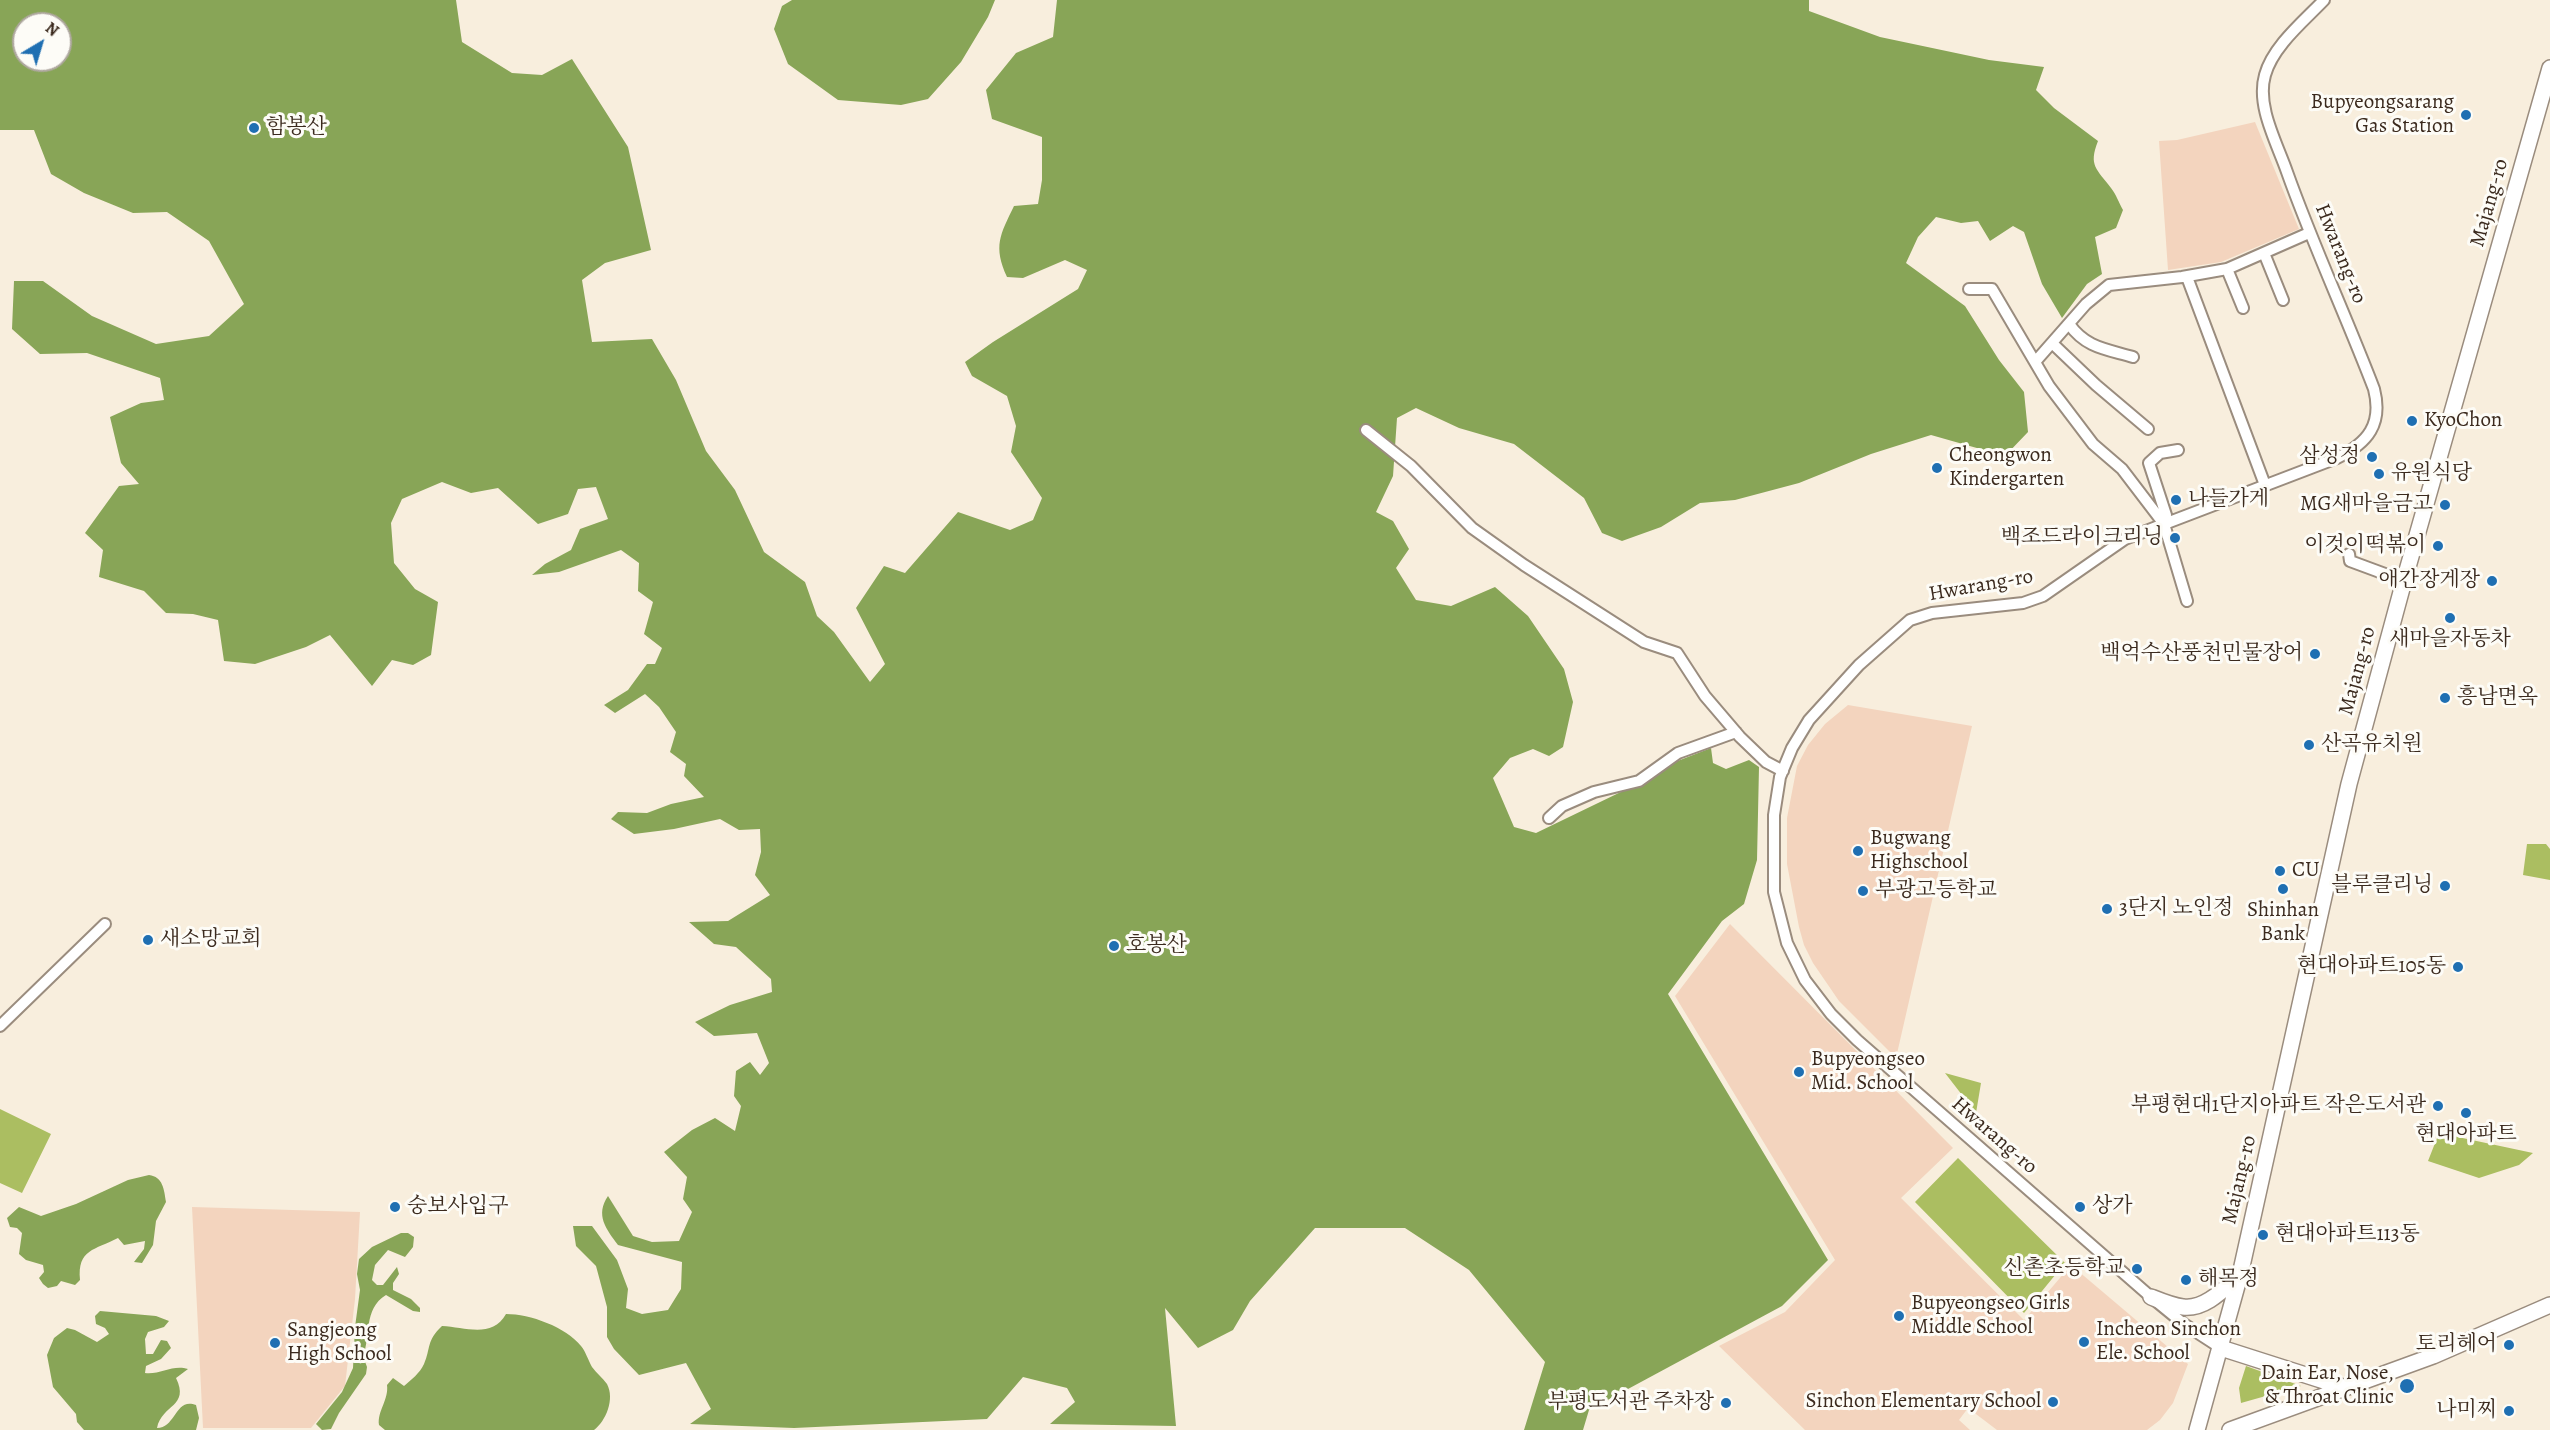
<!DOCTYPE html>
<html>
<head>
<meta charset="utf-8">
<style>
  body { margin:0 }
  #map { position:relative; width:2550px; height:1430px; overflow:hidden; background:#f8eedd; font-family:Alegreya,serif }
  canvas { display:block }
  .north { position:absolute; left:12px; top:12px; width:60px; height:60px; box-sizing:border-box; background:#fdfcf7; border:2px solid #afa8a0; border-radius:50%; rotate:38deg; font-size:16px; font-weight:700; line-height:24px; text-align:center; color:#3b2a1e }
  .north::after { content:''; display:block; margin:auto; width:21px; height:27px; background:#1f6fb2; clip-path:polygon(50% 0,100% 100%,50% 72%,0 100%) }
</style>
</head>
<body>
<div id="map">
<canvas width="2550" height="1430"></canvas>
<div class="north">N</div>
</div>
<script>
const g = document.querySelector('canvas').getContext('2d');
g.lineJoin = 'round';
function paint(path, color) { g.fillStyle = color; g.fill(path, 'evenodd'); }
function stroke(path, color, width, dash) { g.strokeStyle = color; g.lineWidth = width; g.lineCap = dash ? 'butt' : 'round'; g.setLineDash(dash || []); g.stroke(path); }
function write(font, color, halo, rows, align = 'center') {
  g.font = font + ' Alegreya,"Noto Serif KR",serif'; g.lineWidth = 6; g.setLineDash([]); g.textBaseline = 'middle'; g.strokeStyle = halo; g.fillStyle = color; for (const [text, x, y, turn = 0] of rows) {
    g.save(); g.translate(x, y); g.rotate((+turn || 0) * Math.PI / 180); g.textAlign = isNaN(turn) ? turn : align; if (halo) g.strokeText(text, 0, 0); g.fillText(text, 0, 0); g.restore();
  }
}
paint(new Path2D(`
  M 2255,122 L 2299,229 L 2221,262 L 2168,270 L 2159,141 L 2177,140 Z
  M 1848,705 L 1972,726 L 1896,1058 L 1839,1001 L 1813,963 L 1804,945 L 1799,927 L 1787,864 L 1787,818 L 1797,766 L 1808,745 L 1825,724 Z
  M 1730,924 L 1953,1148 L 1901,1198 L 2024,1320 L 2071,1265 L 2188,1364 L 2173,1403 L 2160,1420 L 2147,1430 L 1997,1430 L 1968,1408 L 1959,1420 L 1970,1430 L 1805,1430 L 1719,1346 L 1785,1312 L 1835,1260 L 1675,996 Z
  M 192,1207 L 360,1212 L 355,1299 L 345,1386 L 311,1428 L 203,1428 Z`), '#f3d4be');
paint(new Path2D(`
  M 2527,844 L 2546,844 L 2550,849 L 2550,880 L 2523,875 Z
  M 1945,1073 L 1981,1083 L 1976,1113 Z
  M 0,1109 L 51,1134 L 22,1193 L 0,1183 Z
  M 2439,1133 L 2533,1153 L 2519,1165 L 2479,1178 L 2428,1161 Z
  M 1958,1158 L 2065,1263 L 2024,1313 L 1915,1202 Z
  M 2246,1366 L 2301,1386 L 2241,1403 L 2239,1388 Z`), '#abbe61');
paint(new Path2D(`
  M 0,0 L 456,0 L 462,42 L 512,73 L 542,75 L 572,59 L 628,147 L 651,250 L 605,263 L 582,280 L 592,342 L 652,339 L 676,380 L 706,451 L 735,490 L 764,552 L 805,582 L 817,616 L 834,632 L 870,682 L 885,664 L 856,608 L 884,566 L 905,573 L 958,512 L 1010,530 L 1033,520 L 1042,498 L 1011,452 L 1016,426 L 1007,396 L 972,376 L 965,362 L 993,342 L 1078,289 L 1087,270 L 1065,260 L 1023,278 L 1007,277 C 993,246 1000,235 1014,206 L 1038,204 L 1042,180 L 1042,137 L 992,119 L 986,90 L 1016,53 L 1053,37 L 1057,0 L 1809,0 L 1809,11 L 1880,37 L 1989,60 L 2044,67 L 2036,90 L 2054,108 L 2098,141 C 2088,166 2097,169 2111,188 C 2116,194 2119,203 2123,210 L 2116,228 L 2095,237 L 2102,274 L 2087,284 L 2062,318 L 2042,284 L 2024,232 L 2013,226 L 1990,241 L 1978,221 L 1961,223 L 1936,217 L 1918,237 L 1906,263 L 1965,306 L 1999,360 L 2024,392 L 2028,432 L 2005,456 L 1931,435 L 1871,454 L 1799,483 L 1735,500 L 1700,503 L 1661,527 L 1622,541 L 1602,533 L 1584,498 L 1514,444 L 1459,428 L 1416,408 L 1397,418 L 1393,476 L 1376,512 L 1393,521 L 1409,549 L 1396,568 L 1416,600 L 1451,606 L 1495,587 L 1528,616 L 1564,669 L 1573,702 L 1563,747 L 1549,756 L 1533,749 L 1510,758 L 1493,778 L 1514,827 L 1536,833 L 1627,789 L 1675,762 L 1711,748 L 1713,763 L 1726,769 L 1749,760 L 1759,767 L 1757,860 L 1744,904 L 1722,921 L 1668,994 L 1828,1260 L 1782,1306 L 1589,1410 L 1583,1430 L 1524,1430 L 1545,1362 L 1469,1270 L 1405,1228 L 1315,1228 L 1250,1301 L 1233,1330 L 1198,1348 L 1165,1308 L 1176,1426 L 1050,1424 L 1075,1402 L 1067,1388 L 1023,1377 L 987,1419 L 794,1428 L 690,1424 L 711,1409 L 686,1363 L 639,1375 L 614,1349 L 607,1337 L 607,1307 L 596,1266 L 576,1246 L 573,1226 L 592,1226 L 617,1260 L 628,1289 L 626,1308 L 642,1314 L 668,1310 L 681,1289 L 682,1262 L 618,1245 C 606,1229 595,1215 608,1196 L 633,1236 L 652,1242 L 679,1241 L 692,1212 L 683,1199 L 687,1177 L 664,1152 L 692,1130 L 715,1118 L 735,1131 L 741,1106 L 734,1096 L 736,1071 L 750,1062 L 760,1075 L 769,1063 L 757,1033 L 714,1036 L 695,1022 L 730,1005 L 772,992 L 771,979 L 736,947 L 714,944 L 689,922 L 728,921 L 770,895 L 755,875 L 761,852 L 760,829 L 739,830 L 720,819 L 674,829 L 634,834 L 611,819 L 618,812 L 647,813 L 671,804 L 704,797 L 684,776 L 686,764 L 670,752 L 676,732 L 659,707 L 645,694 L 615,713 L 604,705 L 628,690 L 647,664 L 655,664 L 662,648 L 644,634 L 653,602 L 638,591 L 639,563 L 621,550 L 559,572 L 532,575 L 545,564 L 571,550 L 580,529 L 608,519 L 596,487 L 578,489 L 568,514 L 538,524 L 498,488 L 471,493 L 442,482 L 402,499 L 391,523 L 394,563 L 415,589 L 438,602 L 431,655 L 413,665 L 392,660 L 372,686 L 330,635 L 306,647 L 255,664 L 224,661 L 218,620 L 193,614 L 166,613 L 144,591 L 99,577 L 103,550 L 85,533 L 119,486 L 139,484 L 121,463 L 110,417 L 141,403 L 164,400 L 160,378 L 87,353 L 40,354 L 12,329 L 14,281 L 43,281 L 92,316 L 156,344 L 209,336 L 244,304 L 209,241 L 167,212 L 133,213 L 84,193 L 51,174 L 34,130 L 0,130 ZM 24,24 L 60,24 L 60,60 L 24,60 Z
  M 792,0 L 995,0 L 988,17 L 961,62 L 928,99 L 901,105 L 838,100 L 788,64 L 774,29 L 782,6 Z
  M 149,1175 C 163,1177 164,1189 166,1202 L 156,1221 L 153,1245 L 142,1263 L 134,1262 L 144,1249 L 145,1241 L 124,1245 L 118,1238 C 95,1250 77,1249 80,1280 L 75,1285 L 61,1281 L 57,1286 L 48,1288 L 43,1284 L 39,1278 L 44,1272 L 43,1265 L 26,1260 L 19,1254 L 22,1233 L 17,1228 L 10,1227 L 7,1218 L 19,1207 L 41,1216 L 76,1204 L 128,1180 Z
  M 401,1233 L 408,1233 L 414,1237 L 413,1247 L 405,1257 L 388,1250 L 375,1265 L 372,1280 L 377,1285 L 383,1285 L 397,1267 L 399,1274 L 393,1283 L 393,1290 L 411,1299 L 420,1308 L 420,1312 L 413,1311 L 386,1295 C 363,1309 371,1337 363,1356 L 367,1367 L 366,1374 L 339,1413 L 331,1429 L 322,1430 L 316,1424 L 342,1392 L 353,1368 L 355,1327 L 360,1290 L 357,1274 L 359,1259 L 372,1247 Z
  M 100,1311 L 156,1316 L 169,1321 L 164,1327 L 148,1332 L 145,1339 L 146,1354 L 153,1354 L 161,1340 L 167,1341 L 171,1348 L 161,1359 L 146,1366 L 145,1373 C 160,1375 173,1364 188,1369 L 176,1378 C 190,1407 162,1404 157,1428 C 176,1428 175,1397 196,1405 L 199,1418 L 196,1430 L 84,1430 L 77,1422 L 76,1414 L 53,1387 L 47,1355 L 54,1338 L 67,1328 L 75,1330 L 97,1342 L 109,1334 L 105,1328 L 96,1324 L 95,1316 Z
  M 506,1314 C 530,1314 566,1327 581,1346 C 586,1352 588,1360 592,1367 C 596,1373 603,1378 607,1384 C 615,1399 606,1421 594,1430 L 385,1430 L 379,1425 C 377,1411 389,1400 387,1385 L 393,1378 L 404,1386 C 411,1380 420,1373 424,1364 C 431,1348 426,1341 442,1326 C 465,1327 492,1339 506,1314 Z`), '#88a557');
const minor = new Path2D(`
  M 2264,253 L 2283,300
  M 2227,269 L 2243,308
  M 2187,277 L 2265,485
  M 1969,289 L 1992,289 L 2049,386 L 2093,444 L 2122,469 L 2164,524
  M 2069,324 C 2086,348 2106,349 2133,357
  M 2052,343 L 2096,385 L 2148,429
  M 2035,362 L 2086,304 L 2109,285 L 2182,277 L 2227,269 L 2309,233
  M 1366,430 L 1411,466 L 1472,528 L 1524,565 L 1644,642 L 1677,653 L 1705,696 L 1740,737 L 1766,762 L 1783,771
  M 2178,450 L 2160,453 L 2149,463 L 2166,515 L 2164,524 L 2187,601
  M 2349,554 L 2350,561 L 2404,581
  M 1549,818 L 1562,806 L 1594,792 L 1639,781 L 1678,753 L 1736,732
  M 0,1026 L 105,924
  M 2221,1348 L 2184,1324 L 2151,1297 L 1857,1040 L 1831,1014 L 1805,980 L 1787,943 L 1774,892 L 1774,815 L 1780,777 L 1792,748 L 1809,720 L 1859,665 L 1910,620 L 1932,613 L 2023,603 L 2043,596 L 2125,539 L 2337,458 C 2368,443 2383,424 2374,389 C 2346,316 2313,245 2287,172 C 2277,143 2256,106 2265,75 C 2273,46 2304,21 2324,0`);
const secondary = new Path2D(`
  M 2151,1297 C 2161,1301 2173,1306 2183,1307 C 2205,1310 2225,1288 2240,1275
  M 2221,1348 L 2343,1387
  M 2197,1430 L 2240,1275 L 2349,784 L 2404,581 L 2550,68
  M 2230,1430 L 2433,1356 L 2550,1305`);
stroke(minor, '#9a8c7e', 14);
stroke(secondary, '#9a8c7e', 18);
stroke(minor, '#fff', 10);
stroke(secondary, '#fff', 15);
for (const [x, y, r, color] of [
  [2466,115,6,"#1f6fb2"],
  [254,128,6,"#1f6fb2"],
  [2412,421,6,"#1f6fb2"],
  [2372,457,6,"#1f6fb2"],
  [1937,468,6,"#1f6fb2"],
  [2379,474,6,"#1f6fb2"],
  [2176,500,6,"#1f6fb2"],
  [2445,505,6,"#1f6fb2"],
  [2175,538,6,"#1f6fb2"],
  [2438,546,6,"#1f6fb2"],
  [2492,581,6,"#1f6fb2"],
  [2450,618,6,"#1f6fb2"],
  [2315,654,6,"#1f6fb2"],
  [2445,698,6,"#1f6fb2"],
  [2309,745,6,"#1f6fb2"],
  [1858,851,6,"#1f6fb2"],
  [2280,871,6,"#1f6fb2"],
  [2445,886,6,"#1f6fb2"],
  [2283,889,6,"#1f6fb2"],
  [1863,891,6,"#1f6fb2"],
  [2107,909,6,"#1f6fb2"],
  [148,940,6,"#1f6fb2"],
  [1114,946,6,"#1f6fb2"],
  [2458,967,6,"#1f6fb2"],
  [1799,1072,6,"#1f6fb2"],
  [2438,1106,6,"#1f6fb2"],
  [2466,1113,6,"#1f6fb2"],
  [395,1207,6,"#1f6fb2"],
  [2080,1207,6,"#1f6fb2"],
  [2263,1235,6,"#1f6fb2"],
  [2137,1269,6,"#1f6fb2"],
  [2186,1280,6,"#1f6fb2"],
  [1899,1316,6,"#1f6fb2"],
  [2084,1342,6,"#1f6fb2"],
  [275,1343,6,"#1f6fb2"],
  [2509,1345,6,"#1f6fb2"],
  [2407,1386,8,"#1f6fb2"],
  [2053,1402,6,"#1f6fb2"],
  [1726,1403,6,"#1f6fb2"],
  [2509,1411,6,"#1f6fb2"]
]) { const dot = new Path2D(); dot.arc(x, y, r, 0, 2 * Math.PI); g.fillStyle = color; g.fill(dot); stroke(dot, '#fdfcf7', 2); }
write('21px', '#3b2a1e', '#fdfcf7', [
  ["Bupyeongsarang",2454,103,"right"],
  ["Gas Station",2454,127,"right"],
  ["함봉산",266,128],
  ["KyoChon",2424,421],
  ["Cheongwon",1949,456],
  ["Kindergarten",1949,480],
  ["삼성정",2360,457,"right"],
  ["유원식당",2391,474],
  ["나들가게",2188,500],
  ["MG새마을금고",2433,505,"right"],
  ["백조드라이크리닝",2163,538,"right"],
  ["이것이떡볶이",2426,546,"right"],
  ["애간장게장",2480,581,"right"],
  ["새마을자동차",2450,640,"center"],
  ["백억수산풍천민물장어",2303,654,"right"],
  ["흥남면옥",2457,698],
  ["산곡유치원",2321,745],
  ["Bugwang",1870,839],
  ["Highschool",1870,863],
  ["CU",2292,871],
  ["블루클리닝",2433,886,"right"],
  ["부광고등학교",1875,891],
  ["3단지 노인정",2119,909],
  ["Shinhan",2283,911,"center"],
  ["Bank",2283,935,"center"],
  ["새소망교회",160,940],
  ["호봉산",1126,946],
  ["현대아파트105동",2446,967,"right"],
  ["Bupyeongseo",1811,1060],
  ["Mid. School",1811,1084],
  ["부평현대1단지아파트 작은도서관",2426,1106,"right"],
  ["현대아파트",2466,1135,"center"],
  ["숭보사입구",407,1207],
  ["상가",2092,1207],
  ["현대아파트113동",2275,1235],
  ["신촌초등학교",2125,1269,"right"],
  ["해목정",2198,1280],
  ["Bupyeongseo Girls",1911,1304],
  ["Middle School",1911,1328],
  ["Incheon Sinchon",2096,1330],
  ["Ele. School",2096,1354],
  ["Sangjeong",287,1331],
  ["High School",287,1355],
  ["토리헤어",2497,1345,"right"],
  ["Dain Ear, Nose,",2394,1374,"right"],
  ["& Throat Clinic",2394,1398,"right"],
  ["Sinchon Elementary School",2041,1402,"right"],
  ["부평도서관 주차장",1714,1403,"right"],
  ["나미찌",2497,1411,"right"]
], 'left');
write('21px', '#3b2a1e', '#fdfcf7', [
  ["Majang-ro",2490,203,-74],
  ["Hwarang-ro",2340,254,68],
  ["Hwarang-ro",1981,586,-10],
  ["Majang-ro",2358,671,-75],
  ["Hwarang-ro",1994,1136,41],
  ["Majang-ro",2240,1180,-77]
]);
</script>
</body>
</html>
